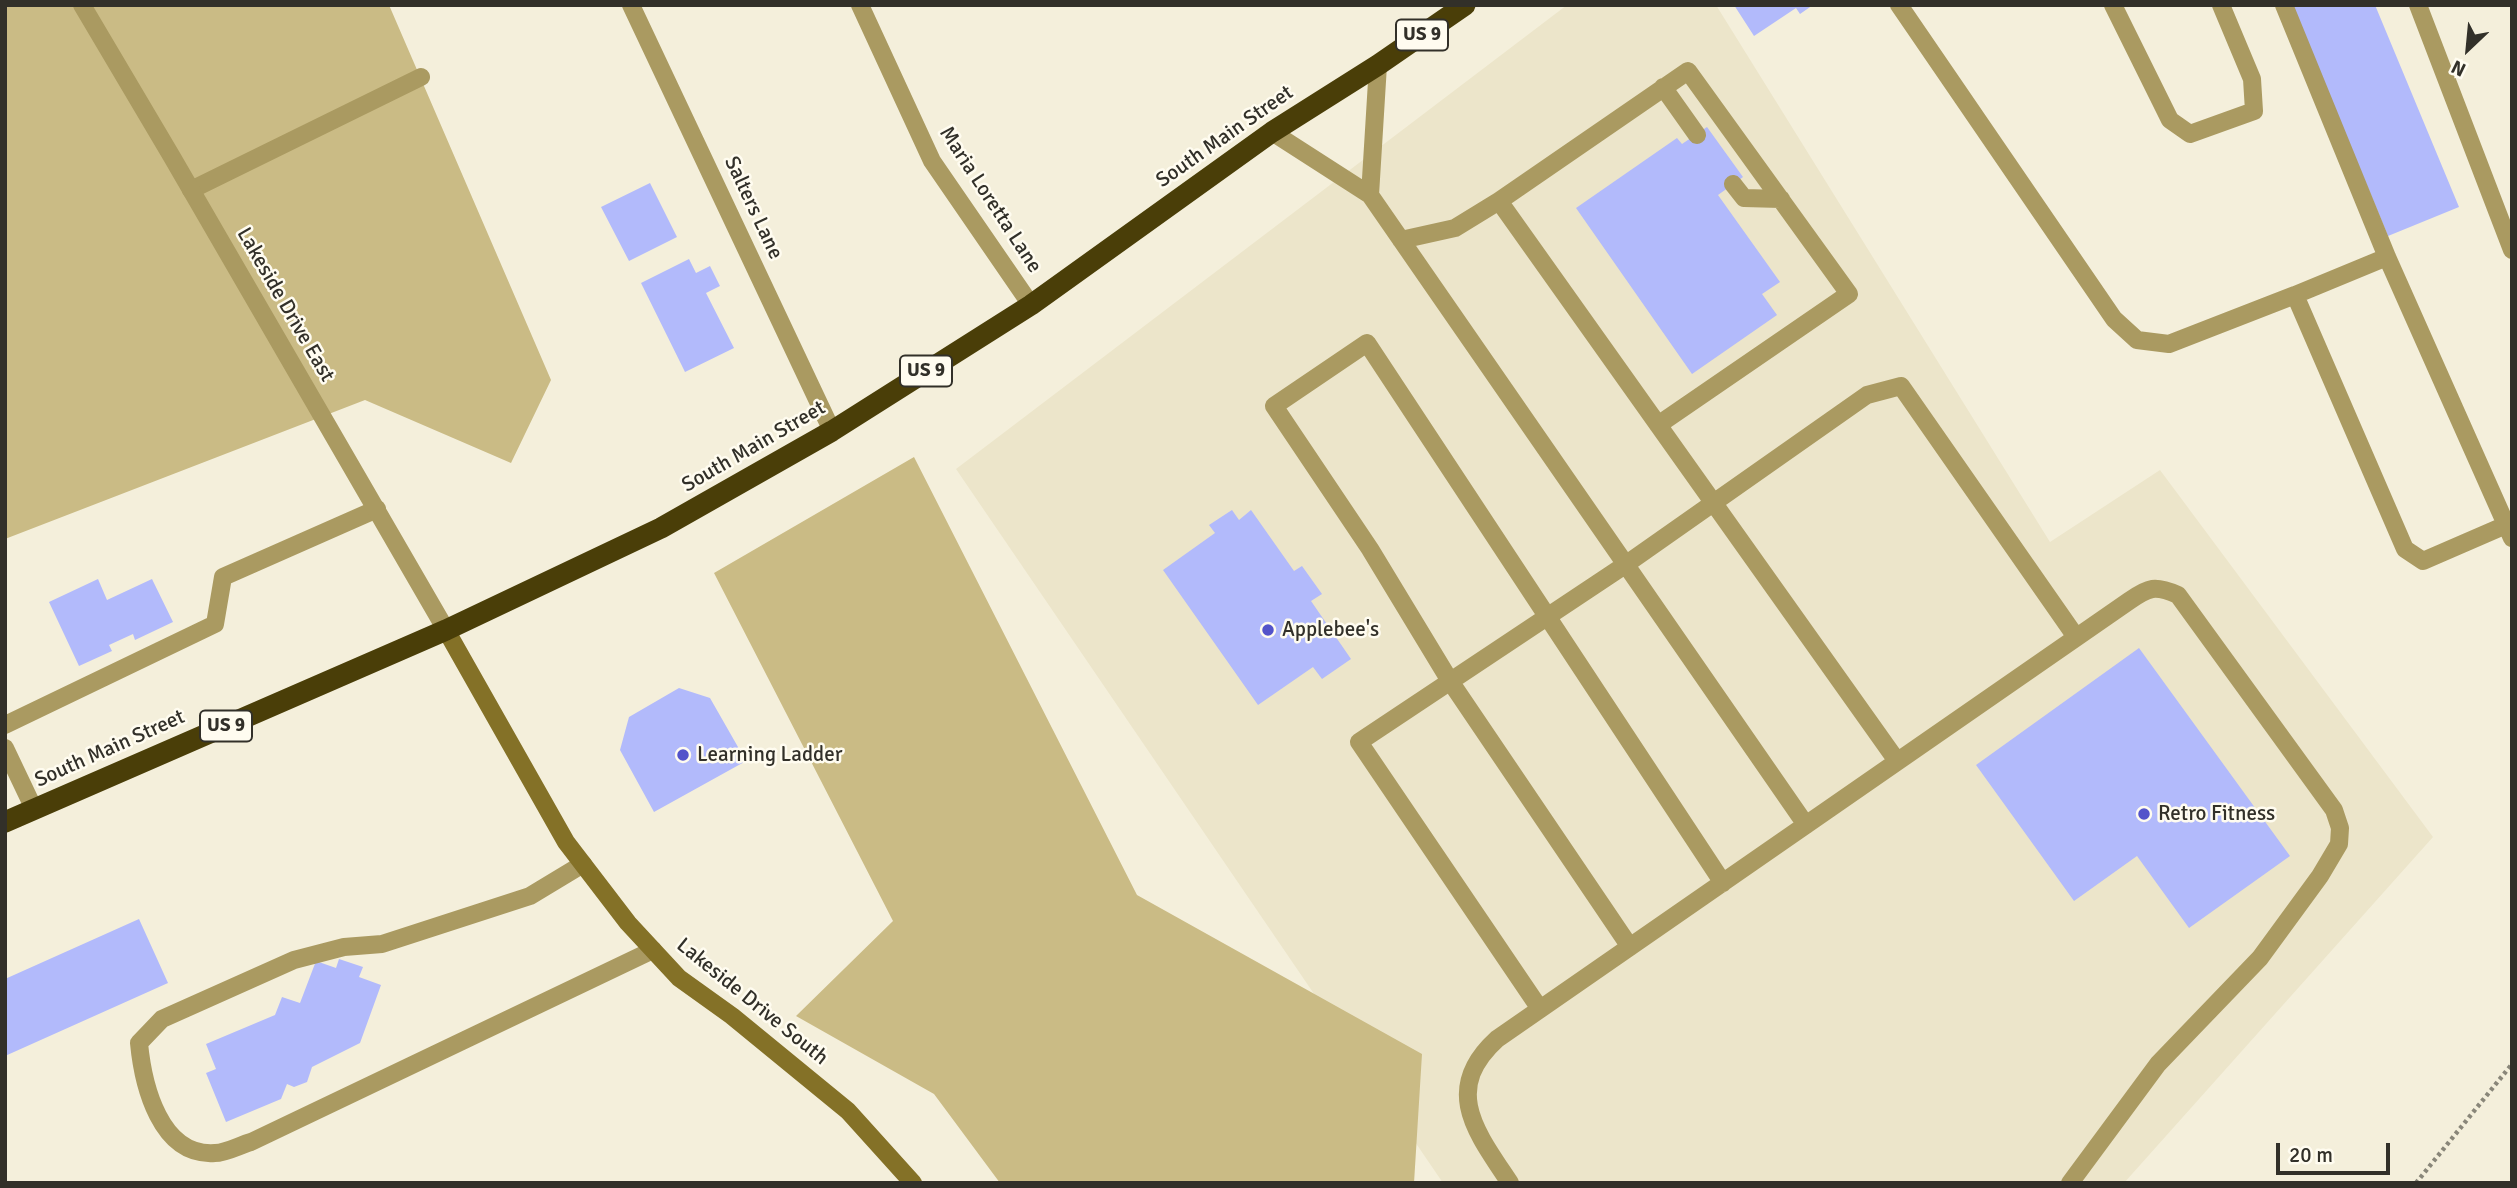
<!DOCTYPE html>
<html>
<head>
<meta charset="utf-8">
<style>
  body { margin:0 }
  #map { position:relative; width:2517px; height:1188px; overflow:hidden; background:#f4efdb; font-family:Signika,sans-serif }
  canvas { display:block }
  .frame { position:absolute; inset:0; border:7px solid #323029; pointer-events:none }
  .north { position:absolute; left:2433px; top:14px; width:70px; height:70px; -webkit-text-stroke:5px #fffcf0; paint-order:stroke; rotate:206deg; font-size:19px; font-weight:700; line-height:28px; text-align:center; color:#323029 }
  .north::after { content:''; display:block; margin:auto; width:24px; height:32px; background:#323029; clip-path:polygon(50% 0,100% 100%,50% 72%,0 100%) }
  .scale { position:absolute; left:2276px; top:1143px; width:114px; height:32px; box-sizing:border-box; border:4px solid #323029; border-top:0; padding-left:9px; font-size:21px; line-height:24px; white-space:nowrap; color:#323029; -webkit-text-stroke:5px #fffcf0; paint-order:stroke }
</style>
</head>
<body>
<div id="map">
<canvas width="2517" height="1188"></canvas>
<div class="frame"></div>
<div class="north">N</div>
<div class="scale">20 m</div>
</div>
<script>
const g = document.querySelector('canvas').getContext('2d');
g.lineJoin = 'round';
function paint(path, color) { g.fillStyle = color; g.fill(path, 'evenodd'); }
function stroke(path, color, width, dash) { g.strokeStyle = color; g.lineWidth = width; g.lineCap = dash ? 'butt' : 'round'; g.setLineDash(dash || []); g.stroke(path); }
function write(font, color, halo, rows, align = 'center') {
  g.font = font + ' Signika,sans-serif'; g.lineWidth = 5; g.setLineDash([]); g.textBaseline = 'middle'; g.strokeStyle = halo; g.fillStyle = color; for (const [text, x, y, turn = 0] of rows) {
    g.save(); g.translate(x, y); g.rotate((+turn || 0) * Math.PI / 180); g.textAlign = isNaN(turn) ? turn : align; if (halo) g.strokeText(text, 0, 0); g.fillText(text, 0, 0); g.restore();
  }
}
paint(new Path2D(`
  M 1567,5 L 1716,5 L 2050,542 L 2160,470 L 2433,837 L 2124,1183 L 1443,1183 L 956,469 Z`), '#ece5ca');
paint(new Path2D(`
  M 5,5 L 389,5 L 551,380 L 511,463 L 365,400 L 5,539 Z
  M 914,457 L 1137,895 L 1422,1054 L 1414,1183 L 1000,1183 L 934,1094 L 796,1016 L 893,921 L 714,573 Z`), '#cabb85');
paint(new Path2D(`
  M 1734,5 L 1813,5 L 1800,14 L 1796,8 L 1754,36 Z
  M 2292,5 L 2375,5 L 2459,207 L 2388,236 Z
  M 1707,127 L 1743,177 L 1718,195 L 1780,282 L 1762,294 L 1777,315 L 1692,374 L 1576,208 L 1677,138 L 1682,144 Z
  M 650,183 L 677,237 L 629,261 L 601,207 Z
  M 689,259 L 696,273 L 710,266 L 720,286 L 706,293 L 734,348 L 685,372 L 641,283 Z
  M 1232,510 L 1239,520 L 1251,510 L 1294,571 L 1302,566 L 1322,594 L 1311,601 L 1351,659 L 1322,679 L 1313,667 L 1258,705 L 1163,570 L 1215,533 L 1209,525 Z
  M 98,579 L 107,600 L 152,579 L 173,622 L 135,640 L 133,634 L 109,645 L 112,651 L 79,666 L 49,602 Z
  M 2139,648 L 2290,856 L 2189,928 L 2137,856 L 2074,901 L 1976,765 Z
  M 679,688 L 710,698 L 746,761 L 654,812 L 620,750 L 629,717 Z
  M 139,919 L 168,983 L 5,1056 L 5,979 Z
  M 339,959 L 363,967 L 359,977 L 381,985 L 360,1043 L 312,1067 L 307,1082 L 294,1087 L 287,1084 L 281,1099 L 226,1122 L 206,1073 L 216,1069 L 206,1044 L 275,1015 L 282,997 L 300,1003 L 316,961 L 336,968 Z`), '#b2bafb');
stroke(new Path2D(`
  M 2416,1183 L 2512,1064`), '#898679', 4.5, [3.5, 3.5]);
stroke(new Path2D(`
  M 631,5 L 832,431
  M 1899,5 L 2114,319 L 2137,340 L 2169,344 L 2295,295 L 2405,549 L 2423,561 L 2506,525
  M 2113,5 L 2170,120 L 2190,134 L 2254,111 L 2252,79 L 2221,5
  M 2284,5 L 2387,257 L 2512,538
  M 2418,5 L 2512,250
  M 1663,87 L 1697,135
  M 1272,132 L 1370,195 L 1806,825
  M 1733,184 L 1744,198 L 1781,199
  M 191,190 L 421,77
  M 1370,195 L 1378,65
  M 1401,240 L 1455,228 L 1499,201
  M 2295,295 L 2387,257
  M 1658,425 L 1849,294 L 1688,71 L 1499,201 L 1897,761
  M 5,725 L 215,624 L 223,577 L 377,509
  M 5,748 L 34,809
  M 583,864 L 530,896 L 382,944 L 344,947 L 294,960 L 162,1019 L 139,1043 C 143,1085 160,1157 215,1153 C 226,1153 240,1145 251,1142 L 653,950
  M 1630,947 L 1450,681 L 1370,549 L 1274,406 L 1367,343 L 1723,883
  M 1540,1009 L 1359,742 L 1625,565 L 1867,395 L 1901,386 L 2076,637
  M 1510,1183 C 1477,1133 1441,1090 1497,1039 L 2129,601 C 2149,587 2155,585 2178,595 L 2334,810 L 2340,828 L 2339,844 L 2320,876 L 2260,958 L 2158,1064 L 2070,1183`), '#aa9a61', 18);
stroke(new Path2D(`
  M 82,5 L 172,157 L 446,630
  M 860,5 L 932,161 L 1031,305`), '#aa9a61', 18);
stroke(new Path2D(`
  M 446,630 L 566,842 L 628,923 L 679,978 L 732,1016 L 848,1111 L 913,1183`), '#847127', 18);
stroke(new Path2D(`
  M 5,822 L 446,630 L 661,528 L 832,431 L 1031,305 L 1272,132 L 1378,65 L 1465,5`), '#4a3e08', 21);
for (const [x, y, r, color] of [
  [1268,630,7,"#5353ca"],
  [683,755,7,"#5353ca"],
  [2144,814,7,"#5353ca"]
]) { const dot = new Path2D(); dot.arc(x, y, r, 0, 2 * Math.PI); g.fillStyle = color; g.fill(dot); stroke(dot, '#fffcf0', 2.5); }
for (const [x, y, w] of [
  [1422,35,52],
  [926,371,52],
  [226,726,52]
]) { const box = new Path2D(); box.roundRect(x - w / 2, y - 15.5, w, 31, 5); g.fillStyle = '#fffcf0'; g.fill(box); stroke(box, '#323029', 2); }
write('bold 19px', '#323029', null, [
  ["US 9",1422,35],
  ["US 9",926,371],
  ["US 9",226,726]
]);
write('21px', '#323029', '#fffcf0', [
  ["South Main Street",1225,137,-35],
  ["Maria Loretta Lane",990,200,57],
  ["Salters Lane",753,208,65],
  ["Lakeside Drive East",285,305,60],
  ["South Main Street",754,447,-30],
  ["South Main Street",110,749,-24],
  ["Lakeside Drive South",752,1002,39]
]);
write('21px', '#323029', '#fffcf0', [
  ["Applebee's",1282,630],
  ["Learning Ladder",697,755],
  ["Retro Fitness",2158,814]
], 'left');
</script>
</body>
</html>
